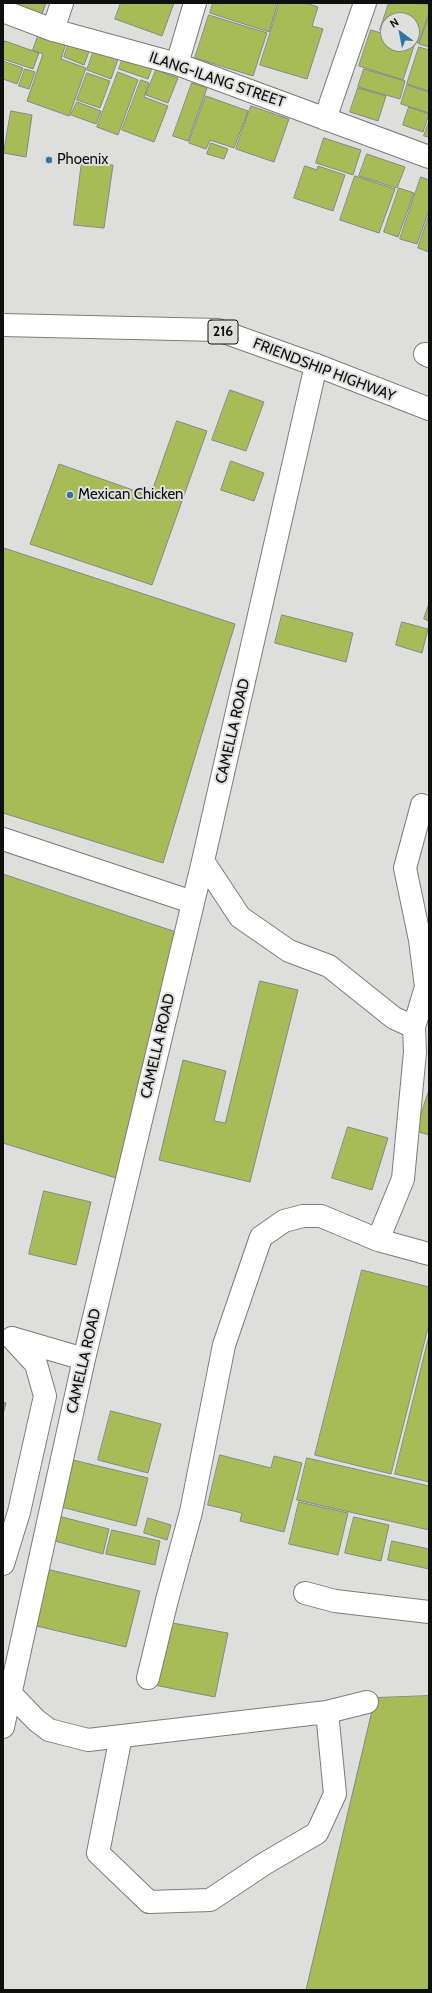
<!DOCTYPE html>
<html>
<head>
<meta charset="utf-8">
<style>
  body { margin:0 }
  #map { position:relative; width:432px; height:1993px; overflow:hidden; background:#dedfdc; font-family:Cabin,sans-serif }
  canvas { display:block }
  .frame { position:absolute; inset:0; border:4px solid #0f0f0e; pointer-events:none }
  .north { position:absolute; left:380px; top:12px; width:40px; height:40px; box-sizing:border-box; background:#dedfdc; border:1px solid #8b8c8a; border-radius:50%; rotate:328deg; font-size:11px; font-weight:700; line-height:16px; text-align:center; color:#0f0f0e }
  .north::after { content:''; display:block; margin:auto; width:14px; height:18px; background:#2f75aa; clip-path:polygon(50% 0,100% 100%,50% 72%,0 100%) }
</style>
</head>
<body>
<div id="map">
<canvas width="432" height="1993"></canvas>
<div class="frame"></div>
<div class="north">N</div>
</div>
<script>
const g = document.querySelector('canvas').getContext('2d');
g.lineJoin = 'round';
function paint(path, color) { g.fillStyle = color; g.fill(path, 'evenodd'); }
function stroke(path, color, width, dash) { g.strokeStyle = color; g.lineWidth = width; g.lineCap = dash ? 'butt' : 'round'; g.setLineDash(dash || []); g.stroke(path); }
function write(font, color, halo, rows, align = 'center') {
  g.font = font + ' Cabin,sans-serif'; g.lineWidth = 4; g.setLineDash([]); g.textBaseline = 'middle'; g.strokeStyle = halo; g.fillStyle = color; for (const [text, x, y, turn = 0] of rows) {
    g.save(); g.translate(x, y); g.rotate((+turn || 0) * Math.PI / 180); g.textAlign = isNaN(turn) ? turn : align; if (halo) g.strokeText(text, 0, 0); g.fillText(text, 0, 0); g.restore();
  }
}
const building = new Path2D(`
  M 3,3 L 46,3 L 39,22 Z
  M 121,3 L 174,3 L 162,36 L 115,19 Z
  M 213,3 L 278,3 L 269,32 L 210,13 Z
  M 280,3 L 306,3 L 318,7 L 312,26 L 323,29 L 307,79 L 260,65 Z
  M 389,3 L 429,4 L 429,12 L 419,43 L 412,41 L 412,20 L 388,20 L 388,33 L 380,30 Z
  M 209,15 L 267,33 L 253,76 L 195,58 Z
  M 429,16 L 429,47 L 419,44 Z
  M 371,30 L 388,35 L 388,44 L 415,43 L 403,80 L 359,66 Z
  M 40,31 L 67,40 L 61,59 L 86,68 L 69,116 L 27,101 L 43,54 L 33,50 Z
  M 5,41 L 39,53 L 33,69 L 3,59 L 3,47 Z
  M 69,42 L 90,49 L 84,65 L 64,57 Z
  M 419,47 L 429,50 L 429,91 L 407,84 Z
  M 94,50 L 118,59 L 111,79 L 87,70 Z
  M 124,55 L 153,65 L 148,79 L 119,69 Z
  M 3,61 L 23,68 L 17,84 L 3,79 Z
  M 25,69 L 35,72 L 29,89 L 19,86 Z
  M 364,69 L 405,81 L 400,99 L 358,87 Z
  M 156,70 L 178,78 L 168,103 L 146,95 Z
  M 118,72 L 138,80 L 118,135 L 97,127 Z
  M 87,73 L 110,81 L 100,108 L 77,100 Z
  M 141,80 L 149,83 L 144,97 L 168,106 L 154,142 L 122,130 Z
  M 192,83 L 207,88 L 188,141 L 173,136 Z
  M 407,85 L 429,92 L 429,113 L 401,104 Z
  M 358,88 L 386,96 L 378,121 L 350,112 Z
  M 206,96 L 248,111 L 234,148 L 210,140 L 206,149 L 189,143 Z
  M 77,102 L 101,111 L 96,124 L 71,115 Z
  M 251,106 L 289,119 L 274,162 L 236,149 Z
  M 409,107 L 429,114 L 423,132 L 403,125 Z
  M 11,111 L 32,115 L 26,157 L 4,153 Z
  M 429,121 L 429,137 L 424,136 Z
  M 324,138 L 361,150 L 353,175 L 316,163 Z
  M 211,143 L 228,149 L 224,159 L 207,154 Z
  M 367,154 L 405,167 L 397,188 L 359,176 Z
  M 82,161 L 113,165 L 104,228 L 74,225 Z
  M 305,166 L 317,170 L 318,166 L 345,175 L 333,211 L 294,198 Z
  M 355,176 L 395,189 L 379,233 L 340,220 Z
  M 421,177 L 429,180 L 429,210 L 417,244 L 400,239 Z
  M 399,188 L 414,193 L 398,237 L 384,232 Z
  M 429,215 L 429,252 L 418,248 Z
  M 230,390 L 264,402 L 246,451 L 212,440 Z
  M 177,421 L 207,431 L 152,585 L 30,544 L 59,464 L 150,496 Z
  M 231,461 L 264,473 L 254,501 L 221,490 Z
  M 4,548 L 235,624 L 163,863 L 3,813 Z
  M 429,604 L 429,621 L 424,619 Z
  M 282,615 L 353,633 L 346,662 L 275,643 Z
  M 402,622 L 428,629 L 422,653 L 396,645 Z
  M 3,874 L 176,932 L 116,1178 L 3,1143 Z
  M 260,981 L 298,990 L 250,1182 L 159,1160 L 183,1060 L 226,1071 L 214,1121 L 225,1123 Z
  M 429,1090 L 429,1135 L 416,1131 Z
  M 348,1127 L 388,1138 L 372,1190 L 332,1178 Z
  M 44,1191 L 91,1202 L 76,1265 L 29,1254 Z
  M 362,1270 L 429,1287 L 429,1324 L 391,1474 L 315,1455 Z
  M 429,1336 L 429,1482 L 395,1474 Z
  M 3,1402 L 6,1403 L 3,1414 Z
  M 111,1411 L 161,1424 L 148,1473 L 98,1460 Z
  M 220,1455 L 271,1468 L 274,1456 L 302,1463 L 284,1532 L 240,1521 L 242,1513 L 208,1505 Z
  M 307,1458 L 429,1486 L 429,1530 L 297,1500 Z
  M 73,1460 L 148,1478 L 136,1526 L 61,1507 Z
  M 299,1502 L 348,1513 L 338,1555 L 289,1544 Z
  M 58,1516 L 109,1529 L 103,1554 L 51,1540 Z
  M 354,1517 L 389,1525 L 381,1561 L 345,1553 Z
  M 148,1518 L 171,1525 L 167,1540 L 144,1533 Z
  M 112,1530 L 160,1541 L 155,1565 L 106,1554 Z
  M 392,1541 L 429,1549 L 429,1569 L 388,1560 Z
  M 42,1568 L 140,1591 L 126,1647 L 28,1624 Z
  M 167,1622 L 228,1633 L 215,1697 L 154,1685 Z
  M 429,1696 L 429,1990 L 306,1990 L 375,1698 Z`);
paint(building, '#a7bb57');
stroke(building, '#878886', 1);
const minor = new Path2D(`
  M 3,11 L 53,30 L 177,64 L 429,157
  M 53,30 L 62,3
  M 177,64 L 195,3
  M 325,119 L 365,3
  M 425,354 L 429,356
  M 3,839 L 192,902
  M 414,1027 L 426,987 L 420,940 L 405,868 L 422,805
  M 378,1240 L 429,1254
  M 12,1338 L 84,1359
  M 3,1564 L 19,1512 L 45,1396 L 36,1364 L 12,1338
  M 305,1593 L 335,1601 L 429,1612
  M 148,1678 L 167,1600 L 191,1512 L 224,1345 L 261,1237 L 284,1221 L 303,1216 L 321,1216 L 378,1240 L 403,1179 L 415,1052 L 414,1027 L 394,1018 L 329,966 L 289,951 L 240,917 L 203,861
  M 11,1694 L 36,1720 L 49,1730 L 88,1740 L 327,1712 L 367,1702
  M 3,1727 L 84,1359 L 203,861 L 316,365
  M 121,1736 L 98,1853 L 149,1902 L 210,1900 L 264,1864 L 317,1833 L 335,1794 L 327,1712`);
const major = new Path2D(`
  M 3,325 L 218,330 L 316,365 L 429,409`);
stroke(minor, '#7c7d7a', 24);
stroke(major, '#7c7d7a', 24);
stroke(minor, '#fff', 22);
stroke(major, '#fff', 22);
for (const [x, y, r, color] of [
  [49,160,4,"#2f75aa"],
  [70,495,4,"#2f75aa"]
]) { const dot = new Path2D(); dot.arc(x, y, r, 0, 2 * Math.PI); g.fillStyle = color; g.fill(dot); stroke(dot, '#dedfdc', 1.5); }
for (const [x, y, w] of [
  [223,332,30]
]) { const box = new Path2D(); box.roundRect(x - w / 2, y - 12, w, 24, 3); g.fillStyle = '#dedfdc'; g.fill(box); stroke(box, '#0f0f0e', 1); }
write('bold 14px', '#0f0f0e', null, [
  ["216",223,332]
]);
write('15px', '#0f0f0e', '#dedfdc', [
  ["ILANG-ILANG STREET",217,80,19],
  ["FRIENDSHIP HIGHWAY",324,370,21],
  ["CAMELLA ROAD",233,731,-77],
  ["CAMELLA ROAD",158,1046,-77],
  ["CAMELLA ROAD",84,1361,-77]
]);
write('15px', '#0f0f0e', '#dedfdc', [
  ["Phoenix",57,160],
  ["Mexican Chicken",78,495]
], 'left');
</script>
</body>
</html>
